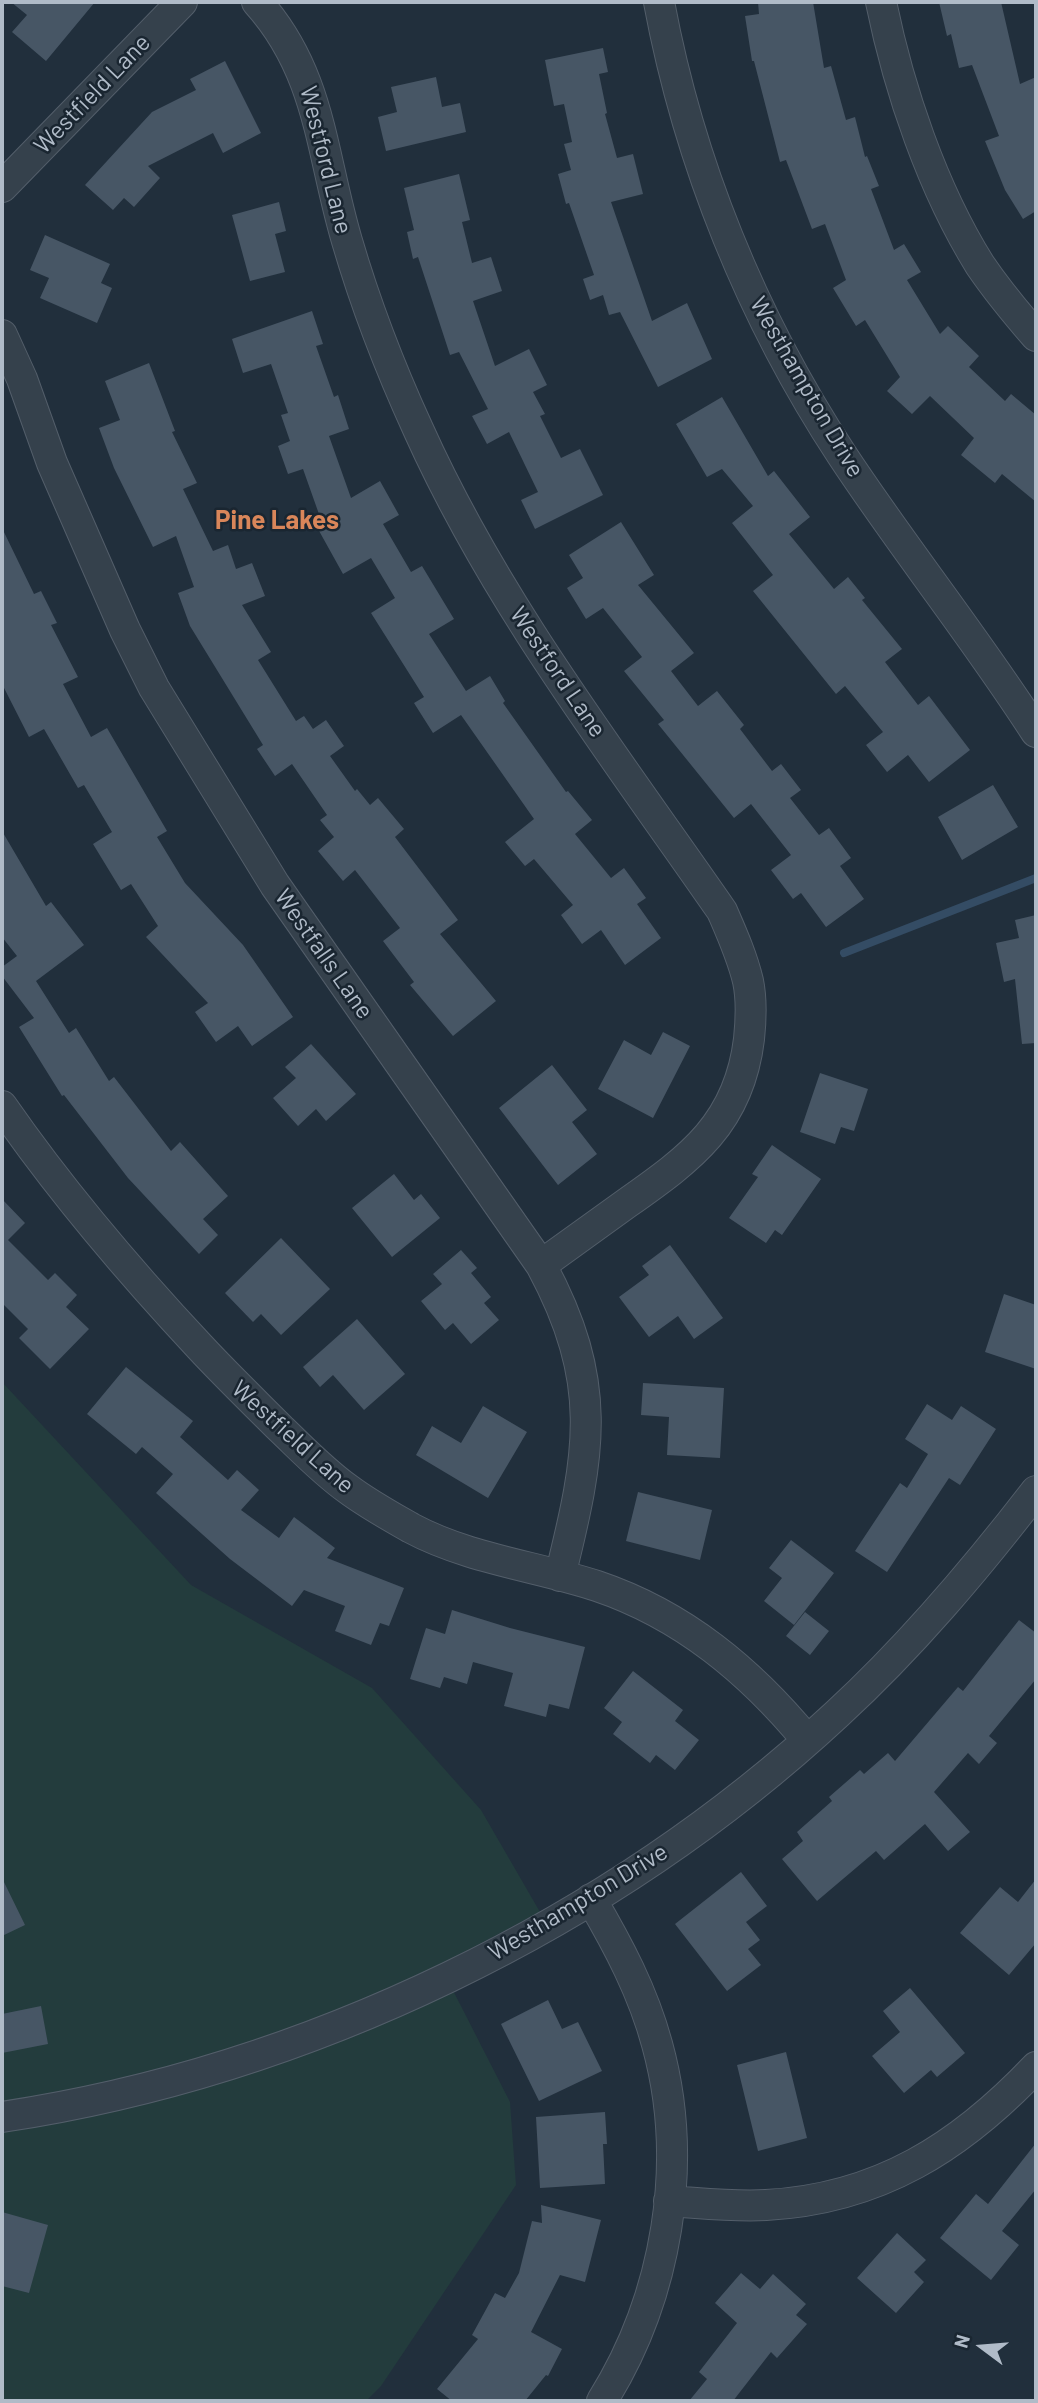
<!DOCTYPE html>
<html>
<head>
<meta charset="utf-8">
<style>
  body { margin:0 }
  #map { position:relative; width:1038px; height:2403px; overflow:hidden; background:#212f3c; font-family:Barlow,sans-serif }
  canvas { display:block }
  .frame { position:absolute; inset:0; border:4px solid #b0bbc8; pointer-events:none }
  .north { position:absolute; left:947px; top:2312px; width:70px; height:70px; -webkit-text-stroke:5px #1a2631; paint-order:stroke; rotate:286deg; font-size:19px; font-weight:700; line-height:28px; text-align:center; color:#b0bbc8 }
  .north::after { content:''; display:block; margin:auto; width:24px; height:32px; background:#b0bbc8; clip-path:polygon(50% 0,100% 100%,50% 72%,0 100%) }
</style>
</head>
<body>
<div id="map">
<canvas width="1038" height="2403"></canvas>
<div class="frame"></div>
<div class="north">N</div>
</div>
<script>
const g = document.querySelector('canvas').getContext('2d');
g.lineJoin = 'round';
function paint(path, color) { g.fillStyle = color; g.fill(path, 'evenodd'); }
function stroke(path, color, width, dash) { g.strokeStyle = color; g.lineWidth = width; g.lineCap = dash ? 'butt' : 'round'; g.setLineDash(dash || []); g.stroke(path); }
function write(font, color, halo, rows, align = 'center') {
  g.font = font + ' Barlow,sans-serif'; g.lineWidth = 5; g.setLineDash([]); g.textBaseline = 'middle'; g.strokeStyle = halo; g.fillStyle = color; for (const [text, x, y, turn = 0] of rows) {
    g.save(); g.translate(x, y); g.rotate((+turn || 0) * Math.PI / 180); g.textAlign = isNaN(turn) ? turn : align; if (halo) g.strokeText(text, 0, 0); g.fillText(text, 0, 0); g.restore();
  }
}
paint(new Path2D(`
  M 2,1382 L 191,1585 L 372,1688 L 481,1810 L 540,1912 L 440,1965 L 510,2102 L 516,2185 L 381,2386 L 366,2401 L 2,2401 Z`), '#233c3d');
stroke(new Path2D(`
  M 844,953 L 1036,878`), '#344c64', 8);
paint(new Path2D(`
  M 11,2 L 95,2 L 46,61 L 12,32 L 27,15 Z
  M 758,2 L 813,2 L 824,68 L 831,66 L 846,120 L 855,117 L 865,157 L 867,156 L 879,186 L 871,189 L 894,250 L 904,244 L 921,272 L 907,280 L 940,334 L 948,326 L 979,356 L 969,367 L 1005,401 L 1011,394 L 1036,415 L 1036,502 L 1002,474 L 995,483 L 961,455 L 974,438 L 930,396 L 912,414 L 887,391 L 900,377 L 865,320 L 856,326 L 833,288 L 846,280 L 825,224 L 812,229 L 786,160 L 780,162 L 754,61 L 752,61 L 745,16 L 759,14 Z
  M 939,2 L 1001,2 L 1020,84 L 1036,77 L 1036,211 L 1023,219 L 1005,190 L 985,141 L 999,136 L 972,65 L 959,68 L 951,34 L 947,36 Z
  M 603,48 L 608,72 L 599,74 L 607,113 L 605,114 L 617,158 L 633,154 L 643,194 L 611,202 L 652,321 L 687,303 L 712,359 L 658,387 L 620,312 L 609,315 L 603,295 L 590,300 L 583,279 L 594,275 L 569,203 L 566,204 L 558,174 L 571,170 L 564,144 L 572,142 L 564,104 L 554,106 L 545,60 Z
  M 225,61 L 261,133 L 223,153 L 213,133 L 148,166 L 160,178 L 134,207 L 124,198 L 113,210 L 85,185 L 152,112 L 196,90 L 190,79 Z
  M 436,77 L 442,107 L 460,103 L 466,132 L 386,151 L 378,117 L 397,112 L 391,87 Z
  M 459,174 L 470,220 L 462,222 L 472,263 L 491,257 L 502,291 L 473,301 L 495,366 L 529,349 L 547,385 L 533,392 L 545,414 L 540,416 L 561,458 L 580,449 L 603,495 L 535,529 L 521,500 L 538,492 L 509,432 L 487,444 L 472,416 L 488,409 L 459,352 L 450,355 L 418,257 L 413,259 L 407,232 L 414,230 L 404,188 Z
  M 279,202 L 286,231 L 275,234 L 285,272 L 250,281 L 232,215 Z
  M 45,235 L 110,264 L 101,283 L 112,288 L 97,323 L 40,298 L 49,278 L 30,270 Z
  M 312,311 L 323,344 L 316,346 L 334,397 L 338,395 L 349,429 L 329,436 L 351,498 L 380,481 L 399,515 L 383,524 L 411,572 L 422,566 L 454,619 L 429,634 L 466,691 L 490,676 L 505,701 L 503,703 L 566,792 L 568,791 L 592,820 L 575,834 L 611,878 L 624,868 L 646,898 L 637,904 L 661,938 L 625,965 L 601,930 L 582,944 L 561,915 L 573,905 L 534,859 L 525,866 L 505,842 L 534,819 L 461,715 L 433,733 L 414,703 L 424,697 L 371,613 L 395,598 L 371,558 L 343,574 L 313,520 L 320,517 L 303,469 L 288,474 L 278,446 L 290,441 L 281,415 L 288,413 L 271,364 L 243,373 L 232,339 Z
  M 149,363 L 175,431 L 172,432 L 197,483 L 183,489 L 213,551 L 228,545 L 236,569 L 252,563 L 265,596 L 242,605 L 271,652 L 258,660 L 296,721 L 304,716 L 313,729 L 326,720 L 344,746 L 330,756 L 355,791 L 357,789 L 370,805 L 378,798 L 404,829 L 395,837 L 458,920 L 440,934 L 496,1001 L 453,1036 L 410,985 L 414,982 L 383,941 L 400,928 L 355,870 L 343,881 L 318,851 L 334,837 L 320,820 L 327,815 L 292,764 L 275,776 L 257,749 L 263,745 L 190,626 L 178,593 L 194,587 L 176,536 L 153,547 L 114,468 L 99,428 L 120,420 L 105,381 Z
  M 722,397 L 768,476 L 774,471 L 810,517 L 789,534 L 834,589 L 848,577 L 865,598 L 862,600 L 902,649 L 885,662 L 918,705 L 929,696 L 970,750 L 929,782 L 908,755 L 887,772 L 866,745 L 883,732 L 845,686 L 836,694 L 753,591 L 773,575 L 732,523 L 753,506 L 722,469 L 707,477 L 676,424 Z
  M 621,522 L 654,575 L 638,585 L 694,653 L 671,671 L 698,706 L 717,691 L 744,725 L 740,729 L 772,771 L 781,764 L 801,790 L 790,798 L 819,835 L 829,828 L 851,858 L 840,866 L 864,899 L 826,927 L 801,893 L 793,899 L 771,870 L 791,855 L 751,804 L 734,818 L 658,724 L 664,720 L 624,671 L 642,657 L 603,608 L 586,619 L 567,588 L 583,578 L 569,555 Z
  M 2,528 L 34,594 L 41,591 L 57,623 L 51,625 L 78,677 L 63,684 L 91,737 L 107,728 L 167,831 L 157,837 L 185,883 L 243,945 L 293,1017 L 252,1046 L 238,1026 L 216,1042 L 195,1012 L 208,1003 L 146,937 L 158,926 L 131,884 L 121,890 L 93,844 L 112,832 L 84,785 L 78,788 L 44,729 L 29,737 L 2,684 Z
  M 993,785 L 1018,827 L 962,860 L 938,817 Z
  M 2,831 L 46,906 L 51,902 L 84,945 L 36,981 L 69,1033 L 76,1028 L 109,1081 L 114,1077 L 171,1151 L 180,1142 L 228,1196 L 203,1219 L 218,1235 L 199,1254 L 128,1178 L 64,1095 L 62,1096 L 19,1027 L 34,1018 L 2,976 L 2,967 L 17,956 L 2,937 Z
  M 1036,915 L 1036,1043 L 1022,1044 L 1015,979 L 1004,982 L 996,943 L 1019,938 L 1015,920 Z
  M 663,1032 L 690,1046 L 653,1118 L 598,1089 L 624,1040 L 651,1055 Z
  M 311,1044 L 356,1094 L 326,1121 L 316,1109 L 298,1126 L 273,1098 L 296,1078 L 285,1067 Z
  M 552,1065 L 587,1110 L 572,1122 L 597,1154 L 558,1185 L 499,1108 Z
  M 820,1073 L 868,1089 L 854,1131 L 841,1127 L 835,1144 L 800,1132 Z
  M 772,1145 L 821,1179 L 782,1235 L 775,1230 L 766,1243 L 729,1218 L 758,1177 L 752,1174 Z
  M 394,1174 L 414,1200 L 421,1194 L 440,1218 L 392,1257 L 352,1208 Z
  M 2,1199 L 25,1223 L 8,1240 L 48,1280 L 55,1273 L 77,1295 L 66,1307 L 89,1329 L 50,1369 L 19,1338 L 28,1329 L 2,1303 Z
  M 281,1238 L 330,1289 L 281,1335 L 261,1314 L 253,1322 L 225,1293 Z
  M 670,1245 L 723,1318 L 694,1339 L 678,1316 L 649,1337 L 619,1297 L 649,1275 L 642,1266 Z
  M 461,1250 L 477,1268 L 471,1273 L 491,1297 L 484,1303 L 499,1320 L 471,1344 L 453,1323 L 445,1330 L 421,1301 L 442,1284 L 433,1274 Z
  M 1004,1294 L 1036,1305 L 1036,1369 L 985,1352 Z
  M 357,1319 L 405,1374 L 364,1410 L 333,1375 L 320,1387 L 303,1367 Z
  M 126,1367 L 193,1421 L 180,1437 L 228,1480 L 237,1470 L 259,1490 L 241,1510 L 279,1538 L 294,1517 L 335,1548 L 327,1558 L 404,1588 L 389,1626 L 380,1623 L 371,1645 L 335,1631 L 345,1606 L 304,1590 L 292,1606 L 230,1559 L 156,1493 L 173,1474 L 142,1447 L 136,1454 L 87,1414 Z
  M 643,1383 L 724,1388 L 720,1458 L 667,1455 L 669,1417 L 641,1415 Z
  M 927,1404 L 952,1420 L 961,1406 L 996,1429 L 960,1485 L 949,1478 L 887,1572 L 855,1551 L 900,1483 L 907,1488 L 928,1454 L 905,1439 Z
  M 483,1406 L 527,1432 L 488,1498 L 416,1455 L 432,1426 L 461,1443 Z
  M 638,1492 L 712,1510 L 700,1560 L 626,1541 Z
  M 791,1540 L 834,1573 L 794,1625 L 764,1601 L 782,1578 L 769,1568 Z
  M 452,1610 L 510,1628 L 585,1647 L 569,1709 L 549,1704 L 546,1717 L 504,1706 L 513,1673 L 473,1662 L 467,1684 L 444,1677 L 440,1688 L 410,1679 L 426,1628 L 445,1634 Z
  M 805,1612 L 829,1631 L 810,1655 L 786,1636 Z
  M 1019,1620 L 1036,1633 L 1036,1679 L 989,1736 L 997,1743 L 979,1764 L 968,1753 L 934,1792 L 970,1832 L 948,1851 L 925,1824 L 884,1860 L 876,1851 L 817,1901 L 782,1859 L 803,1841 L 797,1832 L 832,1801 L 829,1797 L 860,1770 L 864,1774 L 888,1753 L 895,1761 L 958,1687 L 963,1691 Z
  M 633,1671 L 683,1710 L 675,1721 L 699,1740 L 675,1770 L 656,1755 L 650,1763 L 613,1734 L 622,1722 L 604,1708 Z
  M 741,1872 L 767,1906 L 746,1922 L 760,1940 L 748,1949 L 761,1965 L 727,1991 L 675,1924 Z
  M 2,1878 L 25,1925 L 2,1936 Z
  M 1036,1879 L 1036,1943 L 1009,1975 L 960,1933 L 1000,1887 L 1018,1902 Z
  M 910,1988 L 965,2053 L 937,2077 L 931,2070 L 904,2093 L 872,2056 L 900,2032 L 883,2011 Z
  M 548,2000 L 562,2029 L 578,2022 L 602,2071 L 539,2101 L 501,2024 Z
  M 41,2006 L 48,2044 L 2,2053 L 2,2014 Z
  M 786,2052 L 807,2138 L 758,2151 L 737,2065 Z
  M 605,2112 L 607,2144 L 603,2144 L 605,2184 L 540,2188 L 536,2117 Z
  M 1036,2143 L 1036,2189 L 1002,2231 L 1019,2245 L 991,2280 L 940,2238 L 976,2194 L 988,2204 Z
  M 541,2205 L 601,2220 L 585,2282 L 560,2275 L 531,2332 L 562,2349 L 548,2376 L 546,2375 L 525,2401 L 452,2401 L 437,2389 L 478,2339 L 472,2335 L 495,2293 L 505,2298 L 519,2273 L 532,2221 L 542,2223 Z
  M 2,2212 L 48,2225 L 29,2293 L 2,2286 Z
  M 897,2233 L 926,2260 L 914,2272 L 924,2282 L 896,2313 L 857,2278 Z
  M 741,2273 L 760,2289 L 773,2274 L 806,2304 L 796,2315 L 807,2324 L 777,2358 L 771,2352 L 733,2401 L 689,2401 L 707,2379 L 699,2372 L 737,2323 L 715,2303 Z`), '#475665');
const minor = new Path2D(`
  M 257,2 C 321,73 321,154 347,241 C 366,306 390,368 418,429 C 496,603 614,755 722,911 C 732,934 742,956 748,981 C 752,1000 751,1020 749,1039 C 739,1123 691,1158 627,1203 C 598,1224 569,1245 541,1265
  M 659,2 C 689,163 752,318 842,455 C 904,549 975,637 1036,732
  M 881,2 C 899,90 932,188 980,265 C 997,290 1016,313 1036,336
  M 2,187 L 182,2
  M 2,335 L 22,379 L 52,463 L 125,630 L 154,688 L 275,885 L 541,1265 C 604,1382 591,1452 560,1576
  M 2,1106 C 61,1191 129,1271 200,1347 C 226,1375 254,1402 281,1429 C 303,1450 324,1472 348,1489 C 368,1504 390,1516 411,1528 C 469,1559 536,1566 597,1586 C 683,1615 750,1671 807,1740
  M 591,1899 C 618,1945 643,1992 657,2044 C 690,2163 667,2297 602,2401
  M 2,2117 C 307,2071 611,1924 837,1714 C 911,1646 975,1570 1036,1491
  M 669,2201 C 701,2203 734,2207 766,2205 C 879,2199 960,2147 1036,2067`);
stroke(minor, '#535e6a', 32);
stroke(minor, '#35414c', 30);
write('24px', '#b0bbc8', '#1a2631', [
  ["Westfield Lane",92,94,-46],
  ["Westford Lane",326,160,76],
  ["Westhampton Drive",807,387,60],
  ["Westford Lane",558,672,56],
  ["Westfalls Lane",324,954,55],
  ["Westfield Lane",293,1437,42],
  ["Westhampton Drive",578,1902,-31]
]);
write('bold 26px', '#d9865a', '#1a2631', [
  ["Pine Lakes",277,520]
]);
</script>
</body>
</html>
